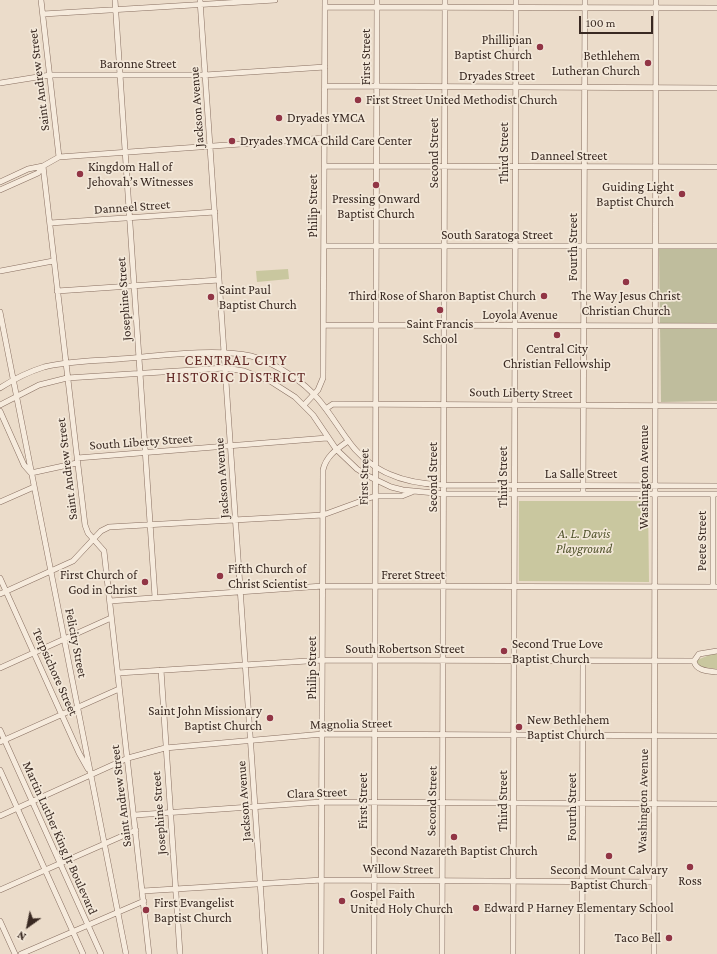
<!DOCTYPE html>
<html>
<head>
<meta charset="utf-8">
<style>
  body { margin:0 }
  #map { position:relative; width:717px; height:954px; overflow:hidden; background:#ebdcca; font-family:"Crimson Pro",serif }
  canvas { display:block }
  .north { position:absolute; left:8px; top:906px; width:40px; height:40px; -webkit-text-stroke:3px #f3e8d9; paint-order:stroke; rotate:213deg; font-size:11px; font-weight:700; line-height:16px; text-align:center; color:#392922 }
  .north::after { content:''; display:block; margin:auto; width:14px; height:18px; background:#392922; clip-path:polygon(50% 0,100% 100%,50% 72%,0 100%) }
  .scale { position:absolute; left:579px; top:16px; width:74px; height:18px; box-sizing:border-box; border:2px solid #392922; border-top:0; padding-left:5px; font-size:12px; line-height:14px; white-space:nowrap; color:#392922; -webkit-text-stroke:3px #f3e8d9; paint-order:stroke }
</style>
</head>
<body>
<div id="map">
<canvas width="717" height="954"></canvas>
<div class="north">N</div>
<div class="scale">100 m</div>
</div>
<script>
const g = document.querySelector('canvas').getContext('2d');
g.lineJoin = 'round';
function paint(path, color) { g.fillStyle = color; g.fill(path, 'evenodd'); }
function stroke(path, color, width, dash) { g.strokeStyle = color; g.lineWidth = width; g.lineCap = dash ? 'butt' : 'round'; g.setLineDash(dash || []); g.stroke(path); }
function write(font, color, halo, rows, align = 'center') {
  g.font = font + ' "Crimson Pro",serif'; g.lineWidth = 3.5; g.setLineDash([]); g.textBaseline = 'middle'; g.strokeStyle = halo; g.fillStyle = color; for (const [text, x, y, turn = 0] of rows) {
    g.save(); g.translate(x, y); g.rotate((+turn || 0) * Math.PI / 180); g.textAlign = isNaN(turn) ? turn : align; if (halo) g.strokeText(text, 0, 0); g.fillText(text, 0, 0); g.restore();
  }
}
paint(new Path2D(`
  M 288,269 L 289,279 L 257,282 L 256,271 Z
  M 519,501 L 648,501 L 649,582 L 519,581 Z
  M 712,654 L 717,654 L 717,669 L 701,667 L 697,664 L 697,660 Z`), '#c9c79f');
paint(new Path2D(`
  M 659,249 L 717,249 L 717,401 L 661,402 Z`), '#bfbd9d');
const minor = new Path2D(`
  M 41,0 L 59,157
  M 115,0 L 155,597
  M 200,0 L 265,954
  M 325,7 L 717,8
  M 43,14 L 275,0
  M 0,83 L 50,75 L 205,75 L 325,67
  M 325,86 L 717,88
  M 43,166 L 85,525 L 88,533 L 104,551 L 149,954
  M 324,166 L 717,167
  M 0,182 L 28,169 L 43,166
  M 0,190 L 38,173 L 43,166 L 59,157 L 325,138
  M 50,223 L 215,212
  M 324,246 L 717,246
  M 0,271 L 53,261
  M 57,291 L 219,280
  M 0,312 L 126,954
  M 324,325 L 717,326
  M 0,388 C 14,379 28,372 44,367 C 68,361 94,361 119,359 C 156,356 216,348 251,356 C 266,360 280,368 292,376 C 319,394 329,414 347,439 C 370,473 405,484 444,485 L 717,486
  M 0,405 L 39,385 L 67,378 L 225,368 L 244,371 L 270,381 L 295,397 L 313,415 L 336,449 L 357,469 L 368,476 L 391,487 L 403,490 L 445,494 L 717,494
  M 304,405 L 318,390 L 323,378 L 325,0
  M 327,408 L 333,404 L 717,406
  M 0,411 L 24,465 L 31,473 L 77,463
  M 77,458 L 327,438
  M 583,494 L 585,0
  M 0,502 L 34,487
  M 0,578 L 79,753 L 88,769
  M 713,587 L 713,494
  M 0,594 L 73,561 L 101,531 L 109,527 L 323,515 L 375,496 L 402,496 L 412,492
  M 110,601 L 323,586 L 717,587
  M 717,651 L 699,654 L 694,661 C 696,671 708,671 717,672
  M 0,668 L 111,618
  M 161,670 L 180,954
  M 118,673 L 323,660 L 694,661
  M 0,730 L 101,954
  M 0,742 L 119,689
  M 0,770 L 83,954
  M 135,815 L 322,802 L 717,804
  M 0,816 L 128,758 L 165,748 L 323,734 L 717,736
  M 0,890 L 136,830
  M 143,891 L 322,880 L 654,882
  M 0,921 L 15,954
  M 21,954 L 144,901
  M 321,954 L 323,470 C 326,456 337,449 348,441
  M 374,954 L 377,0
  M 442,954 L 445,0
  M 513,954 L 516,0
  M 582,954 L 583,660
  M 654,954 L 656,0`);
stroke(minor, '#876e60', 6);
stroke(minor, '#f6ebdd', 5);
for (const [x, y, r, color] of [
  [540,47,4,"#913545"],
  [648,63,4,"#913545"],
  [358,100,4,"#913545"],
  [279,118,4,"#913545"],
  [232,141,4,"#913545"],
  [80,174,4,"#913545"],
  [376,185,4,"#913545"],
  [682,194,4,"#913545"],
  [626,282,4,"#913545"],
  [544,296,4,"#913545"],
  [211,297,4,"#913545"],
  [440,310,4,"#913545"],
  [557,335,4,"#913545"],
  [220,576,4,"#913545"],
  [145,582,4,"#913545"],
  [504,651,4,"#913545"],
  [270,718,4,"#913545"],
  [519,727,4,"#913545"],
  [454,837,4,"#913545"],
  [609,856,4,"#913545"],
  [690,867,4,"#913545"],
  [342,901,4,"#913545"],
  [476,908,4,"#913545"],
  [146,910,4,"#913545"],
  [669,938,4,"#913545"]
]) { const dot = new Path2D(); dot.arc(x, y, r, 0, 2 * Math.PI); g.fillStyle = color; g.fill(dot); stroke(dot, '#f3e8d9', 1.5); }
write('13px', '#392922', '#f3e8d9', [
  ["Phillipian",532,40,"right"],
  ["Baptist Church",532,55,"right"],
  ["Bethlehem",640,56,"right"],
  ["Lutheran Church",640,71,"right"],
  ["First Street United Methodist Church",366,100],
  ["Dryades YMCA",287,118],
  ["Dryades YMCA Child Care Center",240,141],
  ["Kingdom Hall of",88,167],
  ["Jehovah’s Witnesses",88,182],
  ["Guiding Light",674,187,"right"],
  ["Baptist Church",674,202,"right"],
  ["Pressing Onward",376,199,"center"],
  ["Baptist Church",376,214,"center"],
  ["Saint Paul",219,290],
  ["Baptist Church",219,305],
  ["Third Rose of Sharon Baptist Church",536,296,"right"],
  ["The Way Jesus Christ",626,296,"center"],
  ["Christian Church",626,311,"center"],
  ["Saint Francis",440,324,"center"],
  ["School",440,339,"center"],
  ["Central City",557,349,"center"],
  ["Christian Fellowship",557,364,"center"],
  ["Fifth Church of",228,569],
  ["Christ Scientist",228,584],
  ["First Church of",137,575,"right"],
  ["God in Christ",137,590,"right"],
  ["Second True Love",512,644],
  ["Baptist Church",512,659],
  ["Saint John Missionary",262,711,"right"],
  ["Baptist Church",262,726,"right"],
  ["New Bethlehem",527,720],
  ["Baptist Church",527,735],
  ["Second Nazareth Baptist Church",454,851,"center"],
  ["Second Mount Calvary",609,870,"center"],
  ["Baptist Church",609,885,"center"],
  ["Ross",690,881,"center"],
  ["Gospel Faith",350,894],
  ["United Holy Church",350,909],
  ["First Evangelist",154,903],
  ["Baptist Church",154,918],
  ["Edward P Harney Elementary School",484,908],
  ["Taco Bell",661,938,"right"]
], 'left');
write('13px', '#392922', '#f3e8d9', [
  ["First Street",366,57,-90],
  ["Baronne Street",138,64],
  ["Dryades Street",497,76],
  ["Saint Andrew Street",39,80,-97],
  ["Jackson Avenue",197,107,-94],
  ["Second Street",434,153,-90],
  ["Third Street",504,153,-90],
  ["Danneel Street",569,156],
  ["Philip Street",313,206,-90],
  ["Danneel Street",132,207,-4],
  ["South Saratoga Street",497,235],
  ["Fourth Street",573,247,-90],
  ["Josephine Street",124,299,-94],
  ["Loyola Avenue",520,315],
  ["South Liberty Street",521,393,1],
  ["South Liberty Street",141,442,-4],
  ["Saint Andrew Street",67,469,-97],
  ["La Salle Street",581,474],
  ["First Street",364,477,-89],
  ["Second Street",433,477,-90],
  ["Third Street",503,477,-90],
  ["Washington Avenue",644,477,-90],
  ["Jackson Avenue",222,478,-94],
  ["Peete Street",702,541,-90],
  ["Freret Street",413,575],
  ["Felicity Street",76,643,79],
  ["South Robertson Street",405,649],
  ["Philip Street",312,668,-90],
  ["Terpsichore Street",55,672,66],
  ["Magnolia Street",351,724,-1],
  ["Clara Street",317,793,-2],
  ["Saint Andrew Street",121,796,-97],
  ["Jackson Avenue",244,801,-94],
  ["First Street",363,801,-90],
  ["Second Street",432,801,-89],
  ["Third Street",503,801,-90],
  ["Washington Avenue",643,801,-89],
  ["Fourth Street",572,807,-90],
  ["Josephine Street",159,813,-94],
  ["Martin Luther King Jr Boulevard",60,838,66],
  ["Willow Street",398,869,1]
]);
write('italic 13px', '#50532b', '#f3e8d9', [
  ["A. L. Davis",584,534],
  ["Playground",584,549]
]);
g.letterSpacing = '1px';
write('15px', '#622825', '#f3e8d9', [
  ["CENTRAL CITY",236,360],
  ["HISTORIC DISTRICT",236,377]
]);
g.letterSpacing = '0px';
</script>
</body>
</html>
